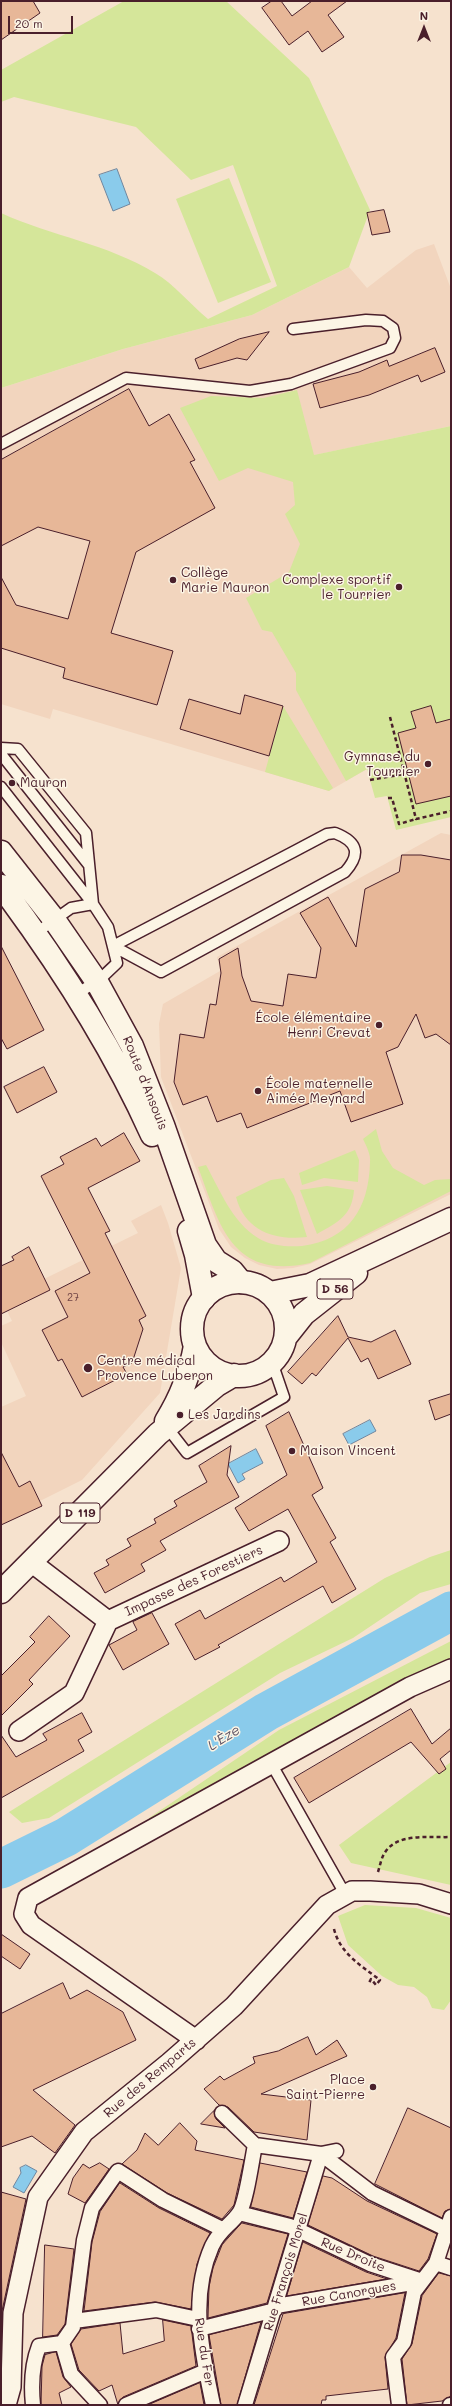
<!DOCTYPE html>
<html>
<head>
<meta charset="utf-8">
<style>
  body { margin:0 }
  #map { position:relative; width:452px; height:2406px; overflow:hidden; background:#f6e2ce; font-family:Mali,sans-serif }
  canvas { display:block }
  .frame { position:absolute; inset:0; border:2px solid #4a1f2b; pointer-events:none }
  .north { position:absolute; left:404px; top:8px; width:40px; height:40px; -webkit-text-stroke:3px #fcf5e5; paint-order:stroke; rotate:0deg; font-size:11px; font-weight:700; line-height:16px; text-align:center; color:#4a1f2b }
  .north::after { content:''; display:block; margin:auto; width:14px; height:18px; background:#4a1f2b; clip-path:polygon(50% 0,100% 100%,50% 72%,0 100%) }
  .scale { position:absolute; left:8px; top:16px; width:65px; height:18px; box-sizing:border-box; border:2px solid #4a1f2b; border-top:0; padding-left:5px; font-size:12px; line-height:14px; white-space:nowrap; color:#4a1f2b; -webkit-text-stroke:3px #fcf5e5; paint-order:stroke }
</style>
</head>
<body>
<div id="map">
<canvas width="452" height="2406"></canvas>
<div class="frame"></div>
<div class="north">N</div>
<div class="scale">20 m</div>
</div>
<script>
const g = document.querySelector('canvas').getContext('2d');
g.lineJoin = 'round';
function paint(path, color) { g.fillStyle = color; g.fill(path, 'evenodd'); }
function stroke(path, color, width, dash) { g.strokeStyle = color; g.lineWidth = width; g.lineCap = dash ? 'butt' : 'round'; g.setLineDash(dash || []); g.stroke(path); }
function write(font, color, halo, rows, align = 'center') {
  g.font = font + ' Mali,sans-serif'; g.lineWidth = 3; g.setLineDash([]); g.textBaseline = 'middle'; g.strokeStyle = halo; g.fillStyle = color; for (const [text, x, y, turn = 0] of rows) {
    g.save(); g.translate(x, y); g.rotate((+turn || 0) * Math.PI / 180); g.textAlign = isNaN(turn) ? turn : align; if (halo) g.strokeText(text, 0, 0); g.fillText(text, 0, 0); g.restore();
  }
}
paint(new Path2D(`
  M 434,244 L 451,289 L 451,426 L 315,455 L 367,769 L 329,791 L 53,709 L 50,719 L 1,704 L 1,388 L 123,349 L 252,315 L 349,267 L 367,288 L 416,250 Z
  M 441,833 L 451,835 L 451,1194 L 310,1264 L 293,1268 L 277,1269 L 259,1265 L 245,1258 L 231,1247 L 219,1229 L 161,1077 L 159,1024 L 163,1004 L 220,971 L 217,957 Z
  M 161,1205 L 168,1223 L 181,1268 L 160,1393 L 82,1480 L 40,1501 L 30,1481 L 19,1487 L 4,1459 L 1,1460 L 1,1407 L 26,1396 L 1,1342 L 1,1326 L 12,1321 L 7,1311 L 44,1279 L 138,1233 L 131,1221 Z`), '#f2d5be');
paint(new Path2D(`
  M 124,1 L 226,1 L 309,78 L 370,210 L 349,267 L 252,315 L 123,349 L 1,388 L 1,213 C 51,236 108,244 155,273 C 174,284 191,305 208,319 L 277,286 L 233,165 L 191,180 L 136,127 L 14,97 L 1,102 L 1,70 Z
  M 229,178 L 271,282 L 218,303 L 176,199 Z
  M 297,390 L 314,455 L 451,426 L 451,817 L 396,830 L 387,796 L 375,798 L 367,769 L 346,781 L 296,690 L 296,673 L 272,632 L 262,630 L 246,598 L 289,572 L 300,544 L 285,514 L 295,505 L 293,482 L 248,468 L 219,481 L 180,408 L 211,396 L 263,398 Z
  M 283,706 L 333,788 L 329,791 L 265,772 Z
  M 376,1129 L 382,1151 L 393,1168 L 424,1185 L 435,1180 L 451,1179 L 451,1191 L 310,1263 C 232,1280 220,1226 198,1167 L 206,1165 C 220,1190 232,1222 258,1238 C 271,1246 287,1247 302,1246 C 349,1240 369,1208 370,1162 C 371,1155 366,1145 363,1139 Z
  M 355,1150 L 359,1160 L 358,1182 L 324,1178 L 302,1185 L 299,1173 Z
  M 284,1178 L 294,1196 L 307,1237 C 275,1241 245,1231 236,1197 L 271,1180 Z
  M 327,1186 L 354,1190 C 352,1216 338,1222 317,1234 L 300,1190 Z
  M 451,1550 L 451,1584 L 420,1593 L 353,1638 L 280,1673 L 49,1818 L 22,1823 L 9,1812 L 385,1578 L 430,1557 Z
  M 451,1641 L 451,1671 L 153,1829 L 149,1818 L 279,1730 Z
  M 451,1762 L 451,1885 L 351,1863 L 339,1845 Z
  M 365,1905 L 416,1908 L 451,1918 L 451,2000 L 444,2010 L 432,2008 L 427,1997 L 414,1987 L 398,1985 L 382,1976 L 348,1945 L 338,1916 Z`), '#d5e69a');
const water = new Path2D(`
  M 117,169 L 130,204 L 113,211 L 99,175 Z
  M 370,1420 L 376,1431 L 349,1445 L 343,1434 Z
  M 256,1449 L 263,1463 L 242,1474 L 245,1479 L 238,1483 L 228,1464 Z
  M 26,2165 L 37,2171 L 24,2193 L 13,2187 L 21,2173 L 20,2168 Z`);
paint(water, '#8acbeb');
stroke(water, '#70869e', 1);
stroke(new Path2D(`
  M 1,1869 L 66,1837 L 266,1712 L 451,1611`), '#8acbeb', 39);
const building = new Path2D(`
  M 1,1 L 33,1 L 40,13 L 1,40 Z
  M 272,1 L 281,1 L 292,16 L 312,1 L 347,1 L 328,15 L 344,37 L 322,52 L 308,31 L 289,45 L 262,8 Z
  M 384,210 L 390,232 L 372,235 L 367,213 Z
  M 269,332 L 247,360 L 237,358 L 199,369 L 195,359 L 239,339 Z
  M 435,348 L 445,372 L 421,382 L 418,375 L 369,395 L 320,408 L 313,384 L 359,372 L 387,360 L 389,366 Z
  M 129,389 L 149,426 L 169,414 L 195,460 L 190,462 L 215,508 L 136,552 L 111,633 L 173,651 L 157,705 L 63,678 L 65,668 L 1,648 L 1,577 L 16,605 L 68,619 L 90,541 L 38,527 L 1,546 L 1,460 Z
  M 245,695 L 283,706 L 269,756 L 180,729 L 189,699 L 240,714 Z
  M 431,706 L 436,723 L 451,719 L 451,796 L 416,804 L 398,733 L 416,728 L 411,712 Z
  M 402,855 L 421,855 L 451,860 L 451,1045 L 436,1034 L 425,1038 L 416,1014 L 398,1047 L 386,1052 L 403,1104 L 351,1122 L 340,1091 L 247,1128 L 241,1113 L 217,1122 L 207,1096 L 183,1105 L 174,1082 L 180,1034 L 204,1038 L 210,1004 L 216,1005 L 221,973 L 219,959 L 238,948 L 242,976 L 251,1001 L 283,1006 L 288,974 L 316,978 L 321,948 L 300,913 L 328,897 L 356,947 L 365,889 L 399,872 Z
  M 1,946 L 44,1030 L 7,1049 L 1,1038 Z
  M 44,1067 L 57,1092 L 17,1113 L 4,1087 Z
  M 124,1133 L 140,1161 L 88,1188 L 110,1231 L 105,1233 L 146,1316 L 139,1320 L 143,1329 L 132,1363 L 123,1367 L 127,1374 L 82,1397 L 62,1359 L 58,1361 L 42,1330 L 68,1317 L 55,1291 L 90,1273 L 41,1176 L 64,1164 L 60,1157 L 96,1138 L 101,1146 Z
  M 29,1247 L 50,1290 L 1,1314 L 1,1266 L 14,1260 L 12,1257 Z
  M 338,1316 L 348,1337 L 371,1342 L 395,1330 L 411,1364 L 378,1379 L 368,1358 L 361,1362 L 348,1338 L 316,1376 L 312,1373 L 302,1384 L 288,1372 Z
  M 451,1394 L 451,1414 L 435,1420 L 429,1401 Z
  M 289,1412 L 323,1488 L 312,1495 L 336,1538 L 330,1542 L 356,1589 L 332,1603 L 323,1586 L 218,1645 L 220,1647 L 195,1660 L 175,1624 L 200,1610 L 205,1619 L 281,1577 L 284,1582 L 317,1562 L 288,1509 L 249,1531 L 235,1508 L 287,1475 L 266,1426 Z
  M 231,1446 L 227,1475 L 239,1497 L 160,1541 L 166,1550 L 141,1564 L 145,1571 L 105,1593 L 94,1573 L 109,1565 L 106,1560 L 131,1546 L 127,1539 L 156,1523 L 154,1519 L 177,1506 L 174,1501 L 207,1482 L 199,1466 Z
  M 1,1452 L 19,1487 L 30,1481 L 42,1506 L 1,1525 Z
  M 152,1613 L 169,1644 L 123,1670 L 109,1645 L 137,1630 L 133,1622 Z
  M 49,1616 L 70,1636 L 29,1680 L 33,1684 L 1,1716 L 1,1676 L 35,1642 L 30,1637 Z
  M 411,1709 L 432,1744 L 451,1728 L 451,1750 L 440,1759 L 446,1769 L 439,1774 L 411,1742 L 309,1803 L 294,1778 Z
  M 82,1713 L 92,1732 L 78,1740 L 84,1751 L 1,1798 L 1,1735 L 16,1757 L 47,1740 L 43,1734 Z
  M 1,1934 L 30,1954 L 20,1969 L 1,1956 Z
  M 63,1983 L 70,1999 L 87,1990 L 123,2012 L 136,2040 L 33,2090 L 75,2125 L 55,2153 L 32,2136 L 1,2147 L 1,2014 Z
  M 308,2037 L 316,2055 L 337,2040 L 347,2056 L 261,2094 L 311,2100 L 307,2140 L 254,2132 L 228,2107 L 219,2105 L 204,2089 L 220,2076 L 224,2080 L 255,2063 L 253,2057 L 278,2051 Z
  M 408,2108 L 451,2128 L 451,2209 L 445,2211 L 442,2218 L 375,2184 Z
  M 214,2111 L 216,2119 L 225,2128 L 201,2124 Z
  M 180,2123 L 197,2141 L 195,2150 L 244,2160 L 234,2205 L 222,2219 L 167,2193 L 122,2164 L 137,2150 L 145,2133 L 158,2145 Z
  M 100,2163 L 109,2169 L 85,2203 L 68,2194 L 73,2178 L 83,2164 L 89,2168 Z
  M 260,2163 L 307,2172 L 293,2218 L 251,2207 Z
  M 323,2176 L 332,2178 L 367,2201 L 437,2234 L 428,2259 L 419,2271 L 373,2256 L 308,2225 Z
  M 120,2183 L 159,2208 L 210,2233 L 197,2264 L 191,2309 L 155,2302 L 84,2311 L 92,2242 L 100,2212 Z
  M 1,2192 L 26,2199 L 2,2311 L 2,2324 Z
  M 242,2223 L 288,2234 L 267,2303 L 208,2318 L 209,2287 L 213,2268 L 222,2245 Z
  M 303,2242 L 366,2272 L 387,2279 L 287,2296 Z
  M 45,2245 L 74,2249 L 65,2324 L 57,2335 L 43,2337 Z
  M 439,2273 L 451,2276 L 451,2396 L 442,2401 L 407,2405 L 402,2359 L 412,2344 L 422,2296 Z
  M 405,2293 L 396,2338 L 385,2357 L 388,2389 L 326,2396 L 326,2400 L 322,2400 L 321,2405 L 254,2405 L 283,2314 Z
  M 163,2320 L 191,2326 L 196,2366 L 123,2397 L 118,2405 L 112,2385 L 99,2391 L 79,2370 L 71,2344 L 81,2329 L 120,2323 L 123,2354 L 164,2341 Z
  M 261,2322 L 237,2405 L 221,2405 L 209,2335 Z
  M 56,2352 L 63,2377 L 71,2387 L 59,2393 L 62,2405 L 41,2405 L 42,2366 L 45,2355 Z
  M 200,2383 L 204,2405 L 148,2405 Z`);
paint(building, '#e7b798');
stroke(building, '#4a1f2b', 1);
const service = new Path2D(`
  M 1,444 L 126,378 L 250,391 L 291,384 L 390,348 L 395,338 L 393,328 L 383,321 L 366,320 L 293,329
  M 1,748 L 18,749 L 86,833 L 93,904
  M 1,754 L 88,864
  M 1,787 L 93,904
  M 335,833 C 358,842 361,854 345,872 L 161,972 L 113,946 L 293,852 L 327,834 Z
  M 36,933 L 71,908 L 93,904 L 108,927 L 117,963 L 97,982 L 77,993
  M 166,1426 L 187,1453 L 284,1397 L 272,1362
  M 276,1772 L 345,1894`);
const pedestrian = new Path2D(`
  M 222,2113 L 255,2145 L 321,2154 L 372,2193 L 446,2229
  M 239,2213 L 290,2226 L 370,2264 L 422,2281
  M 436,2263 L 451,2268
  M 276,2306 L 418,2282
  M 74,2321 L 156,2310 L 198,2319
  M 199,2329 L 275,2310
  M 62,2343 L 71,2374 L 100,2405
  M 33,2405 C 31,2385 32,2364 39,2346 L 62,2343 L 73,2327 L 84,2240 L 92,2208 L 118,2171 L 163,2200 L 222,2229
  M 126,2405 L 206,2371
  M 213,2405 C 202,2352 189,2298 212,2246 C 220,2229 230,2226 239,2213 C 246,2204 252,2159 255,2145
  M 245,2405 L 321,2154 L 336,2151
  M 399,2405 L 393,2357 L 404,2342 L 414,2292 L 436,2263 L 451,2217
  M 450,2405 L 451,2405`);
const minor = new Path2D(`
  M 31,1562 L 108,1621
  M 19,1731 L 74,1693 L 108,1621 L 279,1541
  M 196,2040 L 31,1925 L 24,1914 L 28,1898 L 410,1687 L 451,1669
  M 6,2405 L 11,2387 L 13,2313 L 38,2197 L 84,2132 L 169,2063 L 234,2006 L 327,1905 L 352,1891 L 370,1891 L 419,1894 L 451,1904`);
const tertiary = new Path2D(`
  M 1,852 L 53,918 L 97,982 L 132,1046 L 163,1125 L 205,1245 L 216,1261 L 232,1271 L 241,1282
  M 1,886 C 60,965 112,1046 152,1135
  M 189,1231 L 196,1255 L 204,1298`);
const primary = new Path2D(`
  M192 1329a47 47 0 1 1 94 0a47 47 0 1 1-94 0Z
  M 270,1293 L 310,1285 L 451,1219
  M 285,1338 L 304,1314 L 356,1273
  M 166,1421 C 181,1397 190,1374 195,1346
  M 1,1592 L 158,1434 L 217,1385 L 234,1375`);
stroke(service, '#4a1f2b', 13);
stroke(pedestrian, '#4a1f2b', 17);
stroke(minor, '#4a1f2b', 22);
stroke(tertiary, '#4a1f2b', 25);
stroke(primary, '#4a1f2b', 25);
stroke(new Path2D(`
  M 390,717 L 416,819 L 451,811
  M 370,780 L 404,774
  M 388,798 L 392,798 L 399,824 L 416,819
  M 378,1872 C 380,1866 381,1859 384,1854 C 396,1832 430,1838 451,1837
  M 334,1929 C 340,1953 360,1965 380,1980 L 376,1985 L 371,1979 L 369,1983`), '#4a1f2b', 2.5, [4, 3]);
stroke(service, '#fcf5e5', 10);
stroke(pedestrian, '#fcf5e5', 14);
stroke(minor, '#fcf5e5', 19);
stroke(tertiary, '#fcf5e5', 22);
stroke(primary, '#fcf5e5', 22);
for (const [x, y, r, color] of [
  [173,580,4,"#4a1f2b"],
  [399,587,4,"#4a1f2b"],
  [428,764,4,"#4a1f2b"],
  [12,783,4,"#4a1f2b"],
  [379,1025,4,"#4a1f2b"],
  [258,1091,4,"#4a1f2b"],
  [88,1368,5,"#4a1f2b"],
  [180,1415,4,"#4a1f2b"],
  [292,1451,4,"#4a1f2b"],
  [373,2087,4,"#4a1f2b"]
]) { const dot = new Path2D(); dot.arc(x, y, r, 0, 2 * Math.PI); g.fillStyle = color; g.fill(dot); stroke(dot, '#fcf5e5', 1.5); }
write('11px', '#714546', null, [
  ["27",73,1298]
]);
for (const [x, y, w] of [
  [335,1289,36],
  [80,1513,40]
]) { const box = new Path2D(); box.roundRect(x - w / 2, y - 10, w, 20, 3); g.fillStyle = '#fcf5e5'; g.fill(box); stroke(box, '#4a1f2b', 1); }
write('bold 12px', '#4a1f2b', null, [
  ["D 56",335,1289],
  ["D 119",80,1513]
]);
write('13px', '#4a1f2b', '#fcf5e5', [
  ["Collège",181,573],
  ["Marie Mauron",181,588],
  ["Complexe sportif",391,580,"right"],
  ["le Tourrier",391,595,"right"],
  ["Gymnase du",420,757,"right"],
  ["Tourrier",420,772,"right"],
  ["Mauron",20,783],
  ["École élémentaire",371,1018,"right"],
  ["Henri Crevat",371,1033,"right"],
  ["École maternelle",266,1084],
  ["Aimée Meynard",266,1099],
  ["Centre médical",97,1361],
  ["Provence Luberon",97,1376],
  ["Les Jardins",188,1415],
  ["Maison Vincent",300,1451],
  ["Place",365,2080,"right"],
  ["Saint-Pierre",365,2095,"right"]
], 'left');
write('13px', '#4a1f2b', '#fcf5e5', [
  ["Route d'Ansouis",145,1083,68],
  ["Impasse des Forestiers",194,1581,-25],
  ["Rue des Remparts",150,2078,-40],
  ["Rue Droite",353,2255,23],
  ["Rue François Morel",286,2272,-73],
  ["Rue Canorgues",349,2294,-10],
  ["Rue du Fer",204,2352,81]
]);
write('italic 14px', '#5d5365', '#fcf5e5', [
  ["L'Èze",224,1738,-32]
]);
</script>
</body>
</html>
